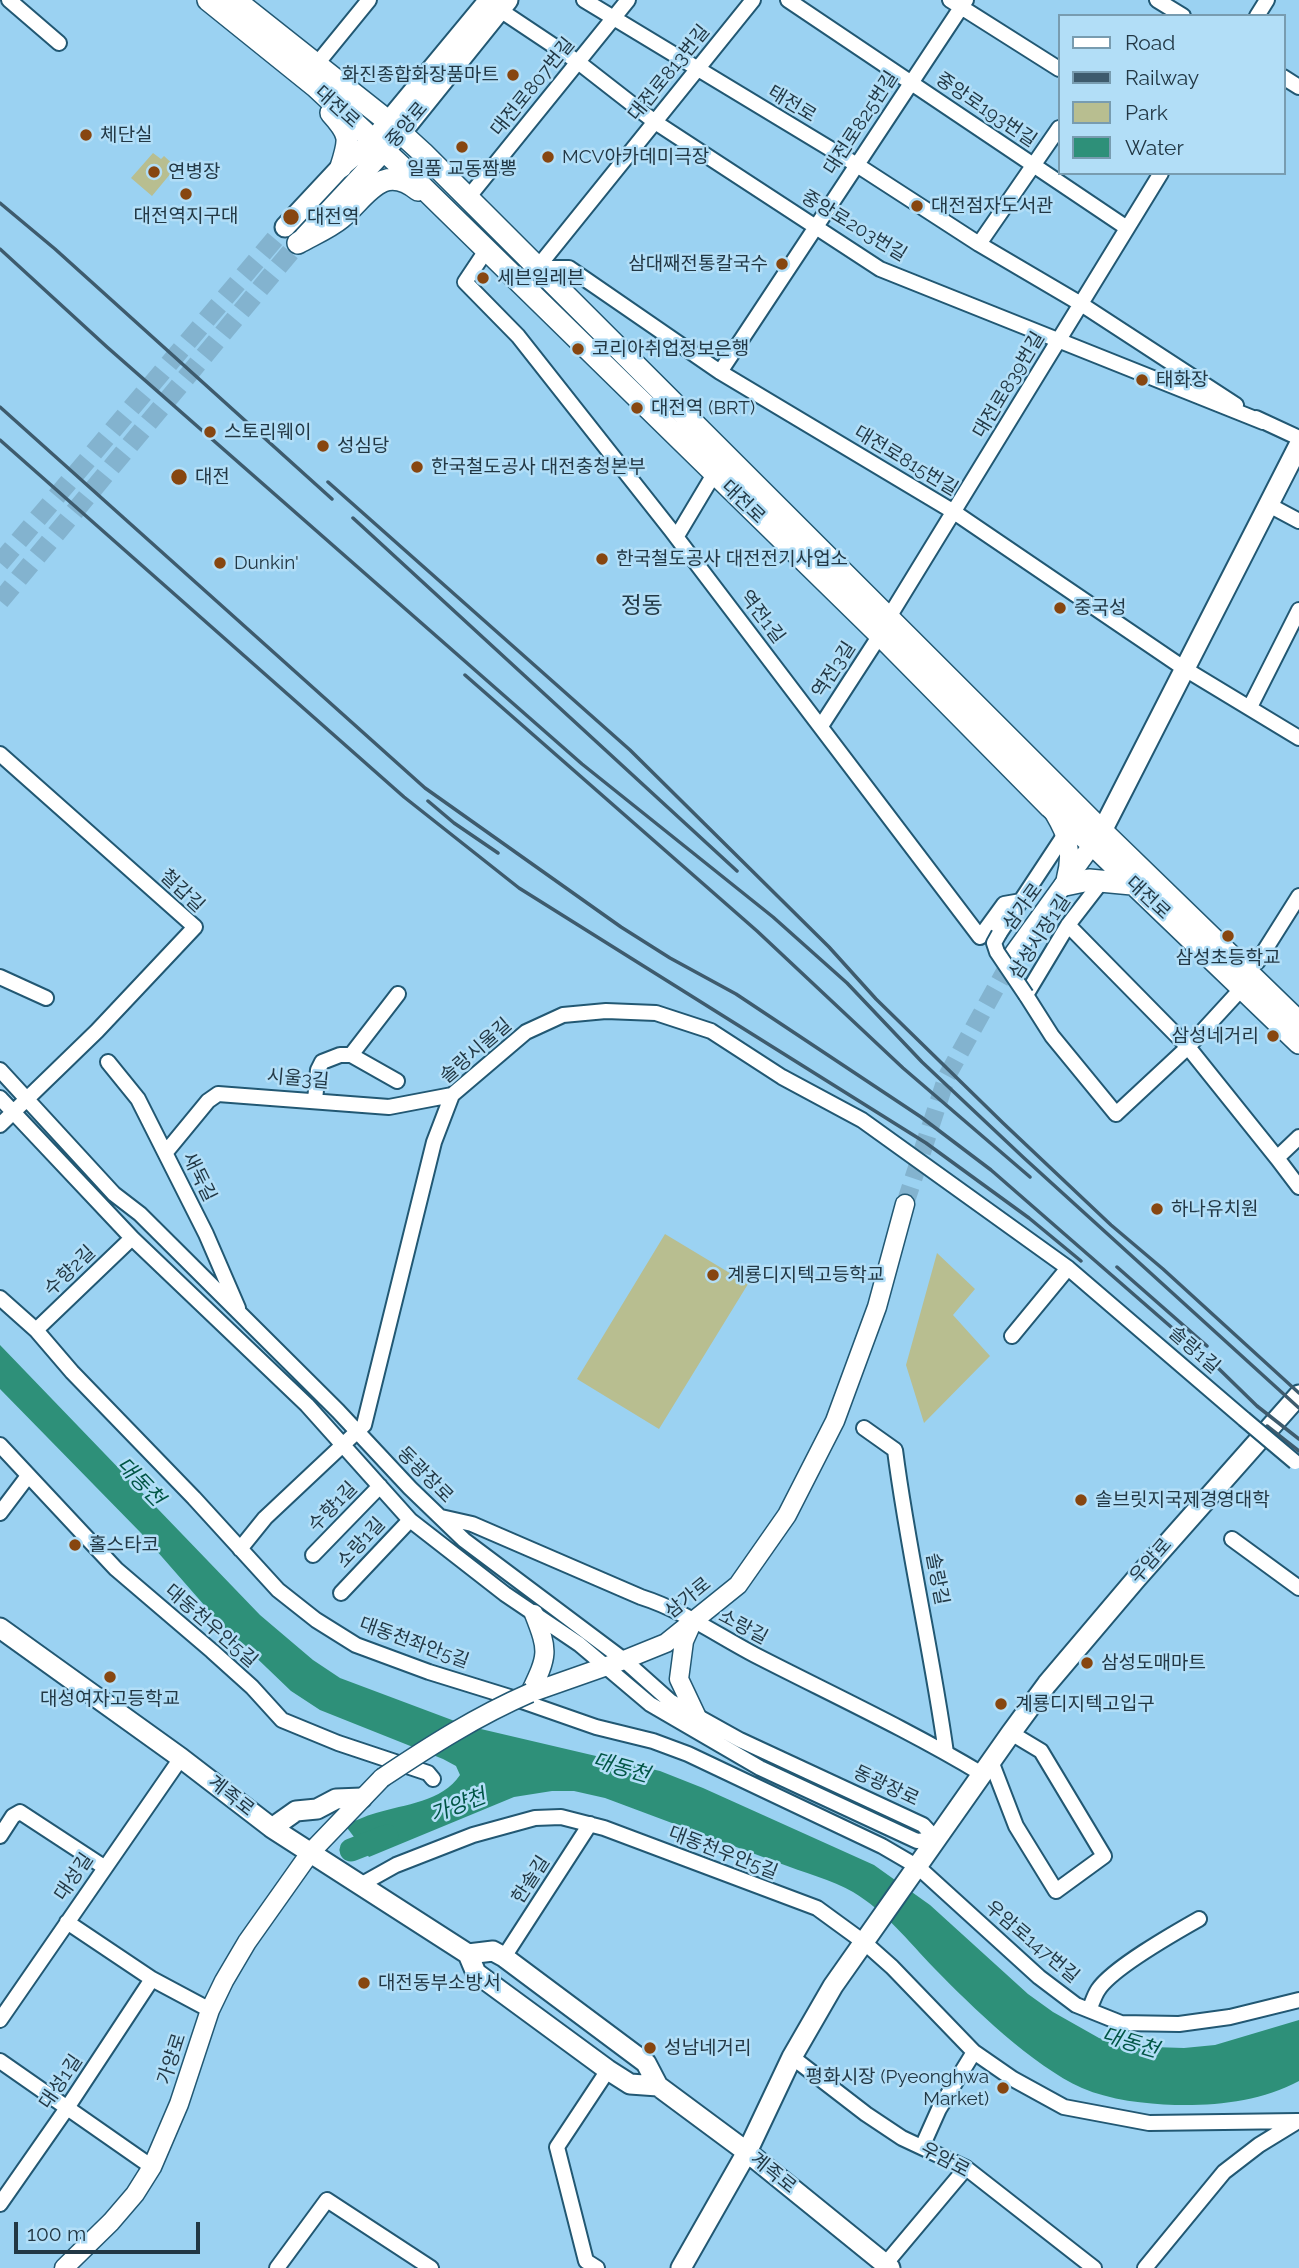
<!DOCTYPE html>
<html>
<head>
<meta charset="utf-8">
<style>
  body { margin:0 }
  #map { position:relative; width:1299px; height:2268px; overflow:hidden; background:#9bd2f2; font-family:Raleway,sans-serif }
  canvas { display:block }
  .legend { position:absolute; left:1058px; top:14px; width:228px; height:161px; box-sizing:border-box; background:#b2def7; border:2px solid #789cb0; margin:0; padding:9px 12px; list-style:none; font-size:21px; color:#223845 }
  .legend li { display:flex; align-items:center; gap:14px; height:35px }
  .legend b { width:35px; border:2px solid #789cb0 }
  .scale { position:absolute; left:14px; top:2222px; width:186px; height:32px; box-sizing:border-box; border:4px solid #223845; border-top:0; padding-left:9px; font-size:21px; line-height:24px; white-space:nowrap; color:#223845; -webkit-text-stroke:5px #b2def7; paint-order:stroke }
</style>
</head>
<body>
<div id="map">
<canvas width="1299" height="2268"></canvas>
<ul class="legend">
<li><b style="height:9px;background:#fff"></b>Road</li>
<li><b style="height:9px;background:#3e5b6d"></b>Railway</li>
<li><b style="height:19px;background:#b8be90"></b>Park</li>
<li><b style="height:19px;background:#2e9079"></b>Water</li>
</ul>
<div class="scale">100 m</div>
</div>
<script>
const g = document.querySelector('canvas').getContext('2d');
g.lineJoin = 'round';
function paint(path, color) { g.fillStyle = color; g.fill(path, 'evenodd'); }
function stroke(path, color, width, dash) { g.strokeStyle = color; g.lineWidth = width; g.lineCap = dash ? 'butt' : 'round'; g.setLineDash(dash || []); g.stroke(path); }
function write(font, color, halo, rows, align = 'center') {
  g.font = font + ' Raleway,"Noto Sans KR",sans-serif'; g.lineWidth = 5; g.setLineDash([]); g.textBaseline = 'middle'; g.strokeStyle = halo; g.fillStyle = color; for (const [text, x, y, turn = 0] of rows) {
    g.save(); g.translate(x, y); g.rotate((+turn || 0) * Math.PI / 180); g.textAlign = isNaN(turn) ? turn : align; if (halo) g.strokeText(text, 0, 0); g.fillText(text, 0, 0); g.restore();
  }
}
paint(new Path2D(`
  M 153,153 L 161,159 L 164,156 L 176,167 L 152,196 L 131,178 Z
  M 665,1234 L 748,1284 L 659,1429 L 577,1379 Z
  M 937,1253 L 975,1289 L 953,1315 L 990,1356 L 924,1423 L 906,1365 Z`), '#b8be90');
paint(new Path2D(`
  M 0,1345 L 260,1615 L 313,1660 L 340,1678 L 468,1726 L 660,1771 L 703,1788 L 874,1865 L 930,1905 L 1028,1994 L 1053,2012 L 1099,2038 L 1121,2046 L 1184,2048 L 1215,2045 L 1299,2020 L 1299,2081 C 1262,2101 1217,2106 1175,2105 C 1145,2104 1110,2100 1082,2088 C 1033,2066 972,2007 934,1968 C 909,1942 885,1911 853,1892 C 833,1880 802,1872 779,1863 C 721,1841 663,1820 605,1798 L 574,1791 L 552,1791 L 514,1797 L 369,1857 L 345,1825 C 355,1821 365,1816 376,1813 C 405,1804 442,1802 460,1775 L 456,1766 L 443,1759 L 320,1710 L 291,1691 L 219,1622 L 141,1533 L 0,1389 Z`), '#2e9079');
stroke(new Path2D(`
  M 351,1850 L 387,1836`), '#2e9079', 23);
stroke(new Path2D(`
  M 905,1204 L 947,1076 L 1014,955`), '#83b3cf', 18, [18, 9]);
stroke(new Path2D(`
  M 0,563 L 285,227
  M 0,601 L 298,243`), '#83b3cf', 19, [19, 10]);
const minor = new Path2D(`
  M 9,0 L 59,43
  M 584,0 L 857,165 L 979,244 L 1081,304 L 1236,405
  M 788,0 L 1127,228
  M 950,0 L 1059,69
  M 1157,0 L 1183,16
  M 500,10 L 578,62 L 655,122 L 880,269 L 1263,422
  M 1257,16 L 1267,0
  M 316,65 L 369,0
  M 1283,77 L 1299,87
  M 467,199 L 628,0
  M 979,244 L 1059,128
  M 487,249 L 465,282 L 518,336 L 671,530 L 980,937 L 1004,904 L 1021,901
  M 537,268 L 569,268 L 720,372 L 954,512 L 1185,669 L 1299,738
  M 537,268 L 753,0
  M 720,372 L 966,0
  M 1256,418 L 1299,438
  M 1269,505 L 1299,521
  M 677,536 L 714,474
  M 889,617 L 1161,173
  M 1250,707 L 1299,610
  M 821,726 L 880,635
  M 0,754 L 195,927 L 97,1031 L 0,1125
  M 1102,881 L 1068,925 L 1026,995 L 1052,1036 L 1116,1114 L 1188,1047 L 1243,987
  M 1068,925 L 1188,1047 L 1277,1158 L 1299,1137
  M 999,934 L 1065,834
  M 1248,970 L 1258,961 L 1299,896
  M 0,977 L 46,998
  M 351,1055 L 398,994
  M 108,1062 L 138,1099 L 206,1234 L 238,1308
  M 0,1070 L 114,1194 L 140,1214 L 338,1411 L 410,1488 L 464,1540 L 624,1660 L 670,1701 L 740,1740 L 923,1825 L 936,1839
  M 0,1098 L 132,1238 L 307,1405 L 410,1520 L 505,1594 L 579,1644 L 650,1704 L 760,1768 L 917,1841 L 936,1839
  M 315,1100 L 318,1070 L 322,1062 L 340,1055 L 351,1055 L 397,1081
  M 166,1152 L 208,1101 L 218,1094 L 389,1107 L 452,1095
  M 1277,1158 L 1299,1187
  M 0,1298 L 36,1330 L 72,1372 L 194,1498 L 278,1590 L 316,1620 L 356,1645 L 429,1672 L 513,1698 L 596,1727 L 653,1741 L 688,1754 L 882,1846 L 918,1867 L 1039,1977 L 1076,2005 L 1121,2023 L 1179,2024 L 1230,2017 L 1299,2000
  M 36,1330 L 132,1238
  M 1012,1336 L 1068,1268
  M 864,1428 L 895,1450 C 908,1552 932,1651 946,1753
  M 0,1445 L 116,1569 L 212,1651 L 252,1687 L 282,1720 L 338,1743 L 428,1773 L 433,1779
  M 0,1513 L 28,1476
  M 441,1517 L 472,1524 L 641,1597 C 682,1610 717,1635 755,1655 C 831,1694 909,1730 982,1774
  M 1232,1539 L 1299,1588
  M 240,1549 L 265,1518 L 364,1425 L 434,1142 L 452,1095 L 526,1032 L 563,1015 L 606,1011 L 656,1013 L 711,1031 L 782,1077 L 862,1120 L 1068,1268 L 1244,1419
  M 313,1555 L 380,1486
  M 341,1593 L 410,1520
  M 991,1761 L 1016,1826 L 1056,1891 L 1104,1856 L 1041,1751 L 1011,1733
  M 0,1836 L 13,1816 L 20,1812 L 104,1867
  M 362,1884 L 396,1865 L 473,1835 L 535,1818 L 561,1817 L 604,1828 L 817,1908 L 865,1943 L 892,1967 L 974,2052 L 1013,2079 L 1064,2107 L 1149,2123 L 1298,2121
  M 67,1922 L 152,1979 L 210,2010
  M 504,1957 L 590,1824
  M 1089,2010 C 1092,2004 1094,1996 1098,1990 C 1112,1968 1176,1932 1199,1919
  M 0,2020 L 181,1758
  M 792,2057 L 866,2114 L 902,2138 L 966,2168 L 1094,2268
  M 0,2061 L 152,2167
  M 922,2147 L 939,2109 L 974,2052
  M 0,2204 L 67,2108 L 152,1979
  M 277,2268 L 327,2200 L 431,2268
  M 597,2268 L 586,2261 L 557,2147 L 608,2070
  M 882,2268 L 966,2168
  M 1145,2268 L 1224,2172 L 1259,2145 L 1295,2123`);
const tertiary = new Path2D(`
  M 1054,813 C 1068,837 1073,851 1066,878
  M 1014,953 L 1100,834
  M 692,1623 L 684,1641 L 679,1679 L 696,1715
  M 530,1693 L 624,1660 L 666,1643 L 738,1585 L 787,1515 L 835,1421 L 877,1307 L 905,1204
  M 530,1693 C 548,1655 549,1652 534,1614
  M 64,2268 L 111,2222 L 135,2194 L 152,2167 L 179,2104 L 210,2010 L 224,1981 L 247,1942 L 310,1853 L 382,1778`);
const secondary = new Path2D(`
  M 285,227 L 341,167 L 373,140 L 489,0
  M 304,237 L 401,133 L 508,0
  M 1102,831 L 1299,445
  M 0,1628 L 181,1758 L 272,1828 L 468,1954 L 476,1973 L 608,2070 L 630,2084 L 658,2086
  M 272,1828 L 296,1811 L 317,1809 L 336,1799 L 362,1798
  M 468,1954 L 493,1951 L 504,1957 L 646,2063 L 658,2086 L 747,2152 L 890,2268
  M 681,2268 L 747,2152 L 792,2057 L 833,1986 L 1011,1733 L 1047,1684 L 1136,1579 L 1299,1395`);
const primary = new Path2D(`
  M 208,0 L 316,87 L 405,170 L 880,635 L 1050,807 L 1093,845 L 1299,1043
  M 235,0 L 389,122 L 423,153 L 1102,831 L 1299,1022
  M 331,113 C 351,135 350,139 341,167
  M 298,243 C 312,235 329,228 341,218 C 366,197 382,161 418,190
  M 1065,885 L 1089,880 L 1132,884`);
stroke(minor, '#225873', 18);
stroke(tertiary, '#225873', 21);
stroke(secondary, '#225873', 23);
stroke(primary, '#225873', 24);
stroke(minor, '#fff', 14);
stroke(tertiary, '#fff', 18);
stroke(secondary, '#fff', 19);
stroke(primary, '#fff', 21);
stroke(new Path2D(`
  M 0,203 L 55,249 L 332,499
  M 0,249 L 107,347 L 582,764 L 773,917 L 847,983 L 922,1062 L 1024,1158 L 1299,1408
  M 0,407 L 425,788 L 621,927 L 670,958 L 736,994 L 921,1117 L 991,1170 L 1217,1367 L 1257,1406 L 1299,1439
  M 0,440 L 404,797 L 519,888 L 926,1143 L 1029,1218 L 1081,1261
  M 328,482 L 630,750 L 829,947 L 876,999 L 1003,1123 L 1111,1225 L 1163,1269 L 1299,1393
  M 353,518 L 737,871
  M 465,675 L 757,931 L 903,1068 L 1030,1177
  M 428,801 L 454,823 L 498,853
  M 1117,1267 L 1207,1346
  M 1267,1426 L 1299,1451`), '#3e5b6d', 3.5);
const minorBridge = new Path2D(`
  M 999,934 L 994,943 L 997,952 L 1026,995
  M 1244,1419 L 1295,1462`);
const tertiaryBridge = new Path2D(`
  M 382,1778 C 430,1746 477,1716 530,1693`);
stroke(minorBridge, '#225873', 18, []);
stroke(tertiaryBridge, '#225873', 21, []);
stroke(minorBridge, '#fff', 14);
stroke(tertiaryBridge, '#fff', 18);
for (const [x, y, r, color] of [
  [513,75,7,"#874610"],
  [86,135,7,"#874610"],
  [462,147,7,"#874610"],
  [548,157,7,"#874610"],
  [154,172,7,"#874610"],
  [186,194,7,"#874610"],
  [917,206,7,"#874610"],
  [291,217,9,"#874610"],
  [782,264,7,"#874610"],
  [483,278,7,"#874610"],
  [578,349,7,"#874610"],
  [1142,380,7,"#874610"],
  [637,408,7,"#874610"],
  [210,432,7,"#874610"],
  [323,446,7,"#874610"],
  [417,467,7,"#874610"],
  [179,477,9,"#874610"],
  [602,559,7,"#874610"],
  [220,563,7,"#874610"],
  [1060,608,7,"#874610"],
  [1228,936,7,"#874610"],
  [1273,1036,7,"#874610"],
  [1157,1209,7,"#874610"],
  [713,1275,7,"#874610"],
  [1081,1500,7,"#874610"],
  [75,1545,7,"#874610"],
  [1087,1663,7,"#874610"],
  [110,1677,7,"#874610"],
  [1001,1704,7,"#874610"],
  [364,1983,7,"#874610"],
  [650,2048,7,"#874610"],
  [1003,2088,7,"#874610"]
]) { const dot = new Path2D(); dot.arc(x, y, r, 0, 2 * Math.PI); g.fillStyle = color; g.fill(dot); stroke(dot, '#b2def7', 2.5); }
write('19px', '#223845', '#b2def7', [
  ["대전로813번길",669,73,-51],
  ["대전로807번길",533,87,-51],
  ["태전로",792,104,31],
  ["대전로",337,107,42],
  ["중앙로193번길",986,110,34],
  ["대전로825번길",861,123,-57],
  ["중앙로",407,125,-50],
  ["중앙로203번길",854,226,31],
  ["대전로839번길",1009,385,-59],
  ["대전로815번길",906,461,31],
  ["대전로",743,502,44],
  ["역전1길",762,617,53],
  ["역전3길",834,670,-57],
  ["철갑길",182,891,43],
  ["대전로",1148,898,43],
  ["삼가로",1023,907,-54],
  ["삼성시장1길",1040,937,-57],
  ["솔랑시울길",476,1051,-41],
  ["시울3길",298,1079,5],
  ["새둑길",199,1177,64],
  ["수향2길",70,1271,-44],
  ["솔랑1길",1194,1350,41],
  ["동광장로",425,1475,45],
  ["수향1길",333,1507,-46],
  ["소랑1길",361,1543,-47],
  ["우암로",1151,1561,-49],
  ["솔랑길",937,1579,79],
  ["삼가로",688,1598,-39],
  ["대동천우안5길",211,1626,41],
  ["소랑길",743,1627,28],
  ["대동천좌안5길",414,1643,20],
  ["동광장로",886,1786,25],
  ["계족로",231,1796,38],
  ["대동천우안5길",723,1853,21],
  ["대성길",74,1877,-56],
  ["한솔길",531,1880,-57],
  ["우암로147번길",1032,1942,40],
  ["가양로",172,2059,-72],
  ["대성1길",61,2082,-56],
  ["우암로",945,2160,28],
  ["계족로",773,2173,39]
]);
write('19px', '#223845', '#b2def7', [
  ["화진종합화장품마트",499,75,"right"],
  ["체단실",100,135],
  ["MCV아카데미극장",562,157],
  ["일품 교동짬뽕",462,169,"center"],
  ["연병장",168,172],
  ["대전점자도서관",931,206],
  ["대전역지구대",186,216,"center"],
  ["대전역",307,217],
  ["삼대째전통칼국수",768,264,"right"],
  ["세븐일레븐",497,278],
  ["코리아취업정보은행",592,349],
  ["태화장",1156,380],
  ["대전역 (BRT)",651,408],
  ["스토리웨이",224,432],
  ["성심당",337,446],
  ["한국철도공사 대전충청본부",431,467],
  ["대전",195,477],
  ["한국철도공사 대전전기사업소",616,559],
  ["Dunkin'",234,563],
  ["중국성",1074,608],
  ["삼성초등학교",1228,958,"center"],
  ["삼성네거리",1259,1036,"right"],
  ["하나유치원",1171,1209],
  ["계룡디지텍고등학교",727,1275],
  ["솔브릿지국제경영대학",1095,1500],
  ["홀스타코",89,1545],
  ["삼성도매마트",1101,1663],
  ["대성여자고등학교",110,1699,"center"],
  ["계룡디지텍고입구",1015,1704],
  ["대전동부소방서",378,1983],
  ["성남네거리",664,2048],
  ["평화시장 (Pyeonghwa",989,2077,"right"],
  ["Market)",989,2099,"right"]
], 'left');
write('italic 21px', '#015545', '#b2def7', [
  ["대동천",140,1482,46],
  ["대동천",621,1768,16],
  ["가양천",458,1806,-21],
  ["대동천",1130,2043,17]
]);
write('23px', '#223845', '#b2def7', [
  ["정동",642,606]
]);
</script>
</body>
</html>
